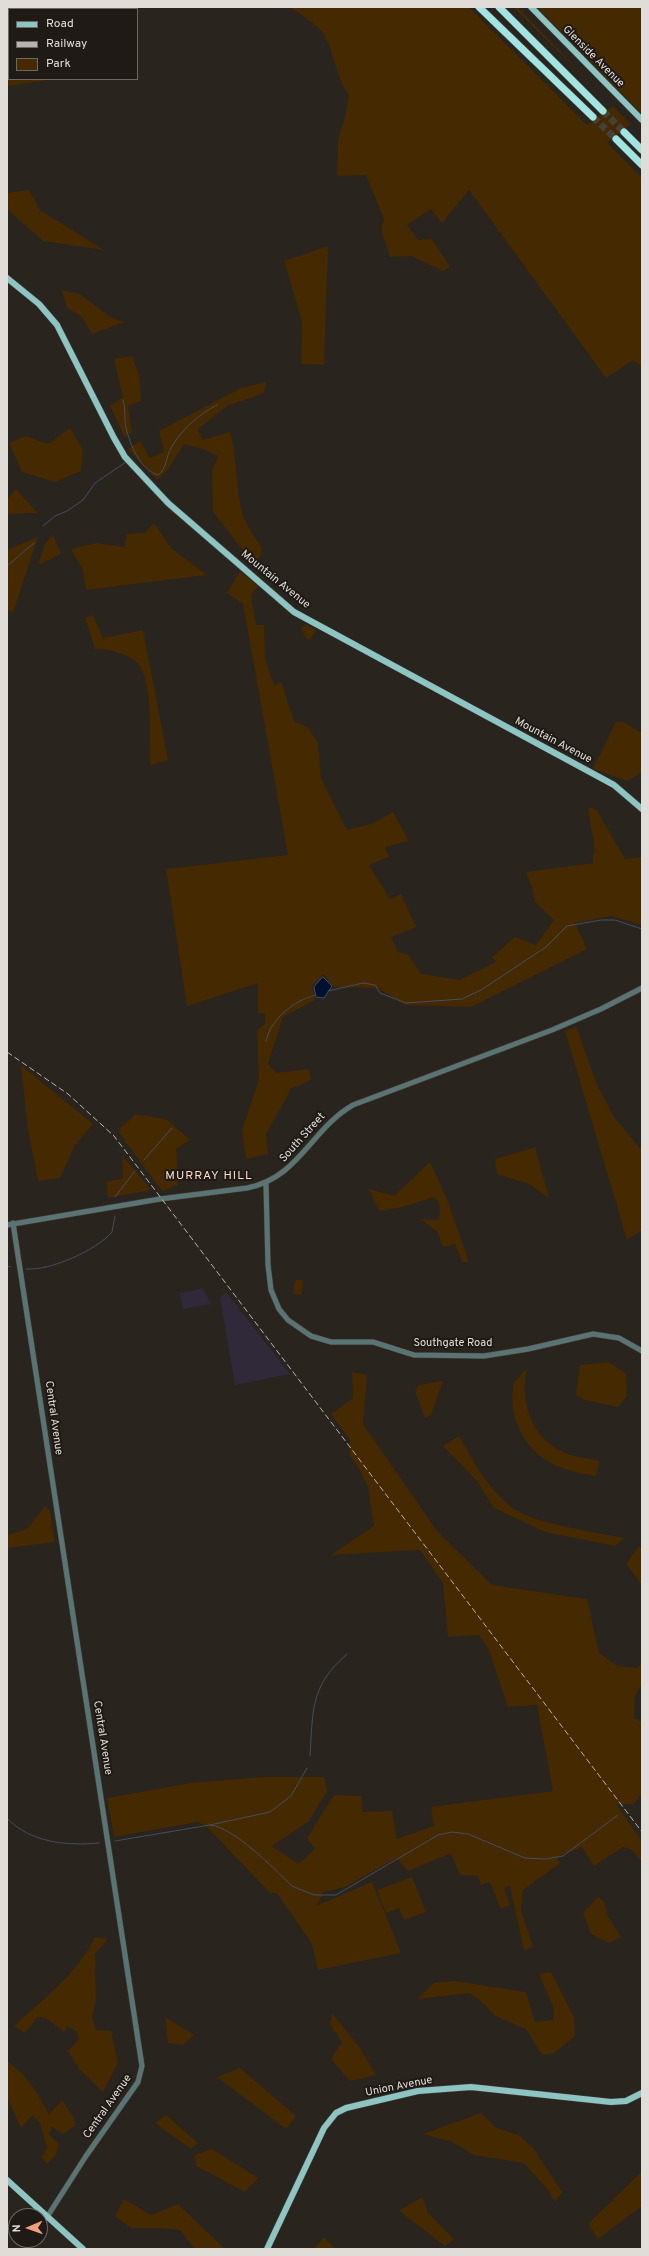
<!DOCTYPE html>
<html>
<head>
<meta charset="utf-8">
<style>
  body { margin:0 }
  #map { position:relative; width:649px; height:2256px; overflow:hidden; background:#29241e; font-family:Overpass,sans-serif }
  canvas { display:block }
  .frame { position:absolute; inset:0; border:8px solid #e0ddd9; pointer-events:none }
  .legend { position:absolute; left:8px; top:8px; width:130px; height:72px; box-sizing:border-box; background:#1f1a15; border:1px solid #6c6863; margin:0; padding:5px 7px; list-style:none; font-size:12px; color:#e0ddd9 }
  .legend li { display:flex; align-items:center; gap:8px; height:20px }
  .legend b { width:20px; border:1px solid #6c6863 }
  .north { position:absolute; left:8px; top:2208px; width:40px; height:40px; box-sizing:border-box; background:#1f1a15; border:1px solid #6c6863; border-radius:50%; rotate:268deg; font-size:11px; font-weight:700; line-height:16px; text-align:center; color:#e0ddd9 }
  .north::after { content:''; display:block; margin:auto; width:14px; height:18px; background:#f1a17e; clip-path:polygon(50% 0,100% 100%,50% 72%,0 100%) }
</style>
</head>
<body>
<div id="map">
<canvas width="649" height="2256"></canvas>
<div class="frame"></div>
<ul class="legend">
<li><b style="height:5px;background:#8dc5c3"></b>Road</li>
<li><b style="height:5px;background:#b8b4b0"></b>Railway</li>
<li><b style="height:11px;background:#452900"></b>Park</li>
</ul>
<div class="north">N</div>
</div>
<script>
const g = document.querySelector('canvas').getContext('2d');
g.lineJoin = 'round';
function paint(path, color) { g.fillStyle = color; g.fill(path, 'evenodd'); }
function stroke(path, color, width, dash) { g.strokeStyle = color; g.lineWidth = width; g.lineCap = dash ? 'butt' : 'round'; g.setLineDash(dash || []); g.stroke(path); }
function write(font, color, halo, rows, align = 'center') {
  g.font = font + ' Overpass,sans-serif'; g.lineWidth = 4; g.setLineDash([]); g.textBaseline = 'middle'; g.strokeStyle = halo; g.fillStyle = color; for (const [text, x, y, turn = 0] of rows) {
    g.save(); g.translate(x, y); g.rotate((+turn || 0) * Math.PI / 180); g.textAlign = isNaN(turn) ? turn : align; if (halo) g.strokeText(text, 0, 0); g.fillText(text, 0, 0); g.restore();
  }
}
paint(new Path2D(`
  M 202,1288 L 212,1304 L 183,1309 L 180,1293 Z
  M 226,1292 L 290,1374 L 235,1385 L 220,1298 Z`), '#2f2939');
paint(new Path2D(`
  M 290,7 L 469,7 L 587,125 L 613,106 L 631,124 L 607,143 L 642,178 L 642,367 L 633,360 L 606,378 L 469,190 L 442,223 L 431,209 L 407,225 L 418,240 L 432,239 L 450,267 L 443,271 L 411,256 L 390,257 L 381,229 L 384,219 L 366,175 L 337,176 L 338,139 L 344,121 L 349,95 C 335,77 335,51 322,32 C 315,23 300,14 290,7 Z
  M 513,7 L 518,7 L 595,88 Z
  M 537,7 L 642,7 L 642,114 Z
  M 7,66 L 9,66 L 9,79 L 55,79 L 7,86 Z
  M 29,190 L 40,210 L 104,250 L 43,241 L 7,209 L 7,193 Z
  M 328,246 L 324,365 L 301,364 L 302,322 L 284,261 Z
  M 62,290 L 80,294 L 110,317 L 124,322 L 92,334 L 81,316 L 67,308 Z
  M 132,356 L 139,375 L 141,401 L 128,406 L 132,432 L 125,438 L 110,406 L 123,397 L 114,359 Z
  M 266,382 L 264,393 L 227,406 L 198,429 L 202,440 L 230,432 C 238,459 235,488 243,516 C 247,527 256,538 262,548 L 257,568 L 213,512 L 212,471 L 218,456 L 206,450 L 184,444 L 166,472 L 157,480 L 128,449 L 140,441 L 150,458 L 164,452 L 159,431 L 241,388 Z
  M 70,428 L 83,450 L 81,471 L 55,482 L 22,472 L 9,443 L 26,436 L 48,444 Z
  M 16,489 L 38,513 L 7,514 L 7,499 Z
  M 154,523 L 172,549 L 207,575 L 86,590 L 83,570 L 71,549 L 96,543 L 124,547 L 127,534 L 145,533 Z
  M 53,534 L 61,554 L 38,565 L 45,544 Z
  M 38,537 L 13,613 L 7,609 L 7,550 Z
  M 240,571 L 258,586 L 251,595 L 256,625 L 264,625 L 265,658 L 274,686 L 281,682 L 294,721 L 308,728 L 318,743 L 321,778 L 347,830 L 374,823 L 393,812 L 409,841 L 385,847 L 389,857 L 369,865 L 390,899 L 401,894 L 416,927 L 391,937 L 398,952 L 408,954 L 421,974 L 460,980 L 496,962 L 492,957 L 515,937 L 536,945 L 554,920 L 535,902 L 532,887 L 526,872 L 593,863 L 593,856 L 595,851 L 588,807 L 596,809 L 625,859 L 642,857 L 642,925 L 611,916 L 575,923 L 587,949 L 471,1007 L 405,1005 L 378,988 L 334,987 L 323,974 L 312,986 L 315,1000 L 283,1017 L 268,1064 L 276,1073 L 309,1069 L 311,1080 L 291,1089 L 266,1134 L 268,1154 L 246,1159 L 242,1130 L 259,1080 L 257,1030 L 265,1024 L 265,1013 L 258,1013 L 258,983 L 187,1006 L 166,869 L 288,855 L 243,604 L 227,593 Z
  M 93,615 L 103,638 L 143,630 L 168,760 L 150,765 C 149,739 154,684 138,664 C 128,653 109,649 95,649 L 85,618 Z
  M 306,624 L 316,630 L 310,640 L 306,639 L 301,628 Z
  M 616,722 L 624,722 L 642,733 L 642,772 L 628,781 L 593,769 Z
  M 576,1026 L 597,1085 L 614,1117 L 642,1151 L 642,1230 L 627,1240 L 565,1031 Z
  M 21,1065 L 93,1124 L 75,1145 L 60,1178 L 38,1181 L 28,1130 Z
  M 136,1114 L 166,1119 L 190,1140 L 176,1149 L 178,1185 L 162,1191 L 120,1134 L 119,1129 Z
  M 535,1147 L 549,1198 L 529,1184 L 497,1174 L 495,1159 Z
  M 122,1155 L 151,1190 L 108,1198 L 106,1182 L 123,1178 Z
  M 430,1162 L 447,1199 L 469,1262 L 462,1262 L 455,1244 L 443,1247 L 438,1233 L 421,1219 L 439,1220 L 440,1206 L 434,1197 L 403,1207 L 379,1211 L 369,1189 L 394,1196 Z
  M 296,1280 L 303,1280 L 302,1295 L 293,1294 L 294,1284 Z
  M 609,1362 L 626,1374 L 627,1396 L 618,1407 L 585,1400 L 576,1395 L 580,1365 Z
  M 527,1368 C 519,1400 531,1436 561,1451 C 572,1457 588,1458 600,1461 L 596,1476 C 556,1470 527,1458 514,1415 C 511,1407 513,1394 513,1384 Z
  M 352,1372 L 367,1375 L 363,1424 L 437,1531 L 492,1585 L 587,1599 L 599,1653 L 617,1666 L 638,1668 L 642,1661 L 642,1684 L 635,1696 L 634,1718 L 642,1722 L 642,1792 L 634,1804 L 616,1804 L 642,1841 L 642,1862 L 632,1850 L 623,1847 L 594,1866 L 582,1847 L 557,1857 L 560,1863 L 523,1890 L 521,1911 L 533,1947 L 524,1950 L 510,1886 L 504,1888 L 510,1905 L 501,1909 L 490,1882 L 481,1885 L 478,1876 L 460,1875 L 451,1853 L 408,1871 L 397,1858 L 345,1887 L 324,1892 L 316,1906 L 372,1882 L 401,1953 L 318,1970 L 312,1944 L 277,1893 L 270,1893 L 207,1827 L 198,1822 L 114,1837 L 107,1798 L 191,1783 L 262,1777 L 324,1777 L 327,1791 L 309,1821 L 272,1846 L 298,1864 L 315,1849 L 307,1838 L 334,1795 L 361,1796 L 363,1812 L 392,1811 L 397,1839 L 434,1826 L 431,1807 L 553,1791 L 537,1705 L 508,1707 L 489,1650 L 479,1635 L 448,1637 L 443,1583 L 420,1550 L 331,1555 L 374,1526 L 368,1487 L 357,1465 L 350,1456 L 350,1440 L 331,1414 L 353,1398 Z
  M 443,1381 L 431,1415 L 425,1418 L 415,1391 L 419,1385 Z
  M 459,1436 C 474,1462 489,1491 514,1509 C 536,1524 596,1532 624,1538 L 615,1546 L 545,1532 L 494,1508 L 477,1481 L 443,1446 Z
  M 45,1506 L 50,1511 L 55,1542 L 7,1548 L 7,1535 L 27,1529 Z
  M 639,1546 L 642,1549 L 642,1585 L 626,1564 Z
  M 412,1877 L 426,1912 L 404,1920 L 399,1908 L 386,1913 L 377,1890 Z
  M 598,1897 L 604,1901 L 608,1917 L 621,1937 L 609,1943 L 591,1934 L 583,1913 Z
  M 95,1937 L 108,1939 L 95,1954 L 96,2001 L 92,2017 L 96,2030 L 111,2031 L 118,2063 L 103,2092 L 79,2069 L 68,2051 L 79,2039 L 77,2032 L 67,2026 L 64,2032 L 46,2018 L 38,2017 L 25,2033 L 14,2026 C 43,1999 78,1973 95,1937 Z
  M 551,1972 L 574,2017 L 575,2036 L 554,2053 L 542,2055 L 526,2029 L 495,2016 L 482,2002 L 469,1993 L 417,1999 L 434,1983 L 454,1981 L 526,1992 L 535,2022 L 553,2020 L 554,2009 L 539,1974 Z
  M 332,2013 L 360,2048 L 376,2075 L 350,2081 L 331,2059 L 342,2042 L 330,2025 Z
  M 165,2017 L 194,2035 L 183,2045 L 168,2043 Z
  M 7,2061 C 26,2074 39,2094 49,2115 L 62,2100 L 74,2118 L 75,2126 L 63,2134 L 52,2127 L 49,2134 L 59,2144 L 56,2155 L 47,2164 L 41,2157 L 47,2148 L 40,2123 L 33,2115 L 21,2128 L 7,2097 Z
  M 240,2068 L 296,2116 L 286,2129 L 217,2077 Z
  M 481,2113 L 495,2127 L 520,2136 L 533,2148 L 562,2192 L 555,2202 L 548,2190 L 524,2163 L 474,2155 L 452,2142 L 423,2134 Z
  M 166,2115 L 198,2143 L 191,2149 L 155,2123 Z
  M 212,2149 L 258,2178 L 245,2192 L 196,2166 L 195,2155 Z
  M 642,2171 L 642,2206 L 598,2239 L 588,2224 Z
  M 422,2197 L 428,2213 L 454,2239 L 445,2246 L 399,2211 Z
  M 124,2199 L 151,2215 L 178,2204 L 225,2249 L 195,2249 L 180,2230 L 159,2228 L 131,2228 L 115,2216 Z
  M 324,2237 L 335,2249 L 314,2249 Z`), '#452900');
const water = new Path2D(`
  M 323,977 L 332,986 L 324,998 L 316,997 L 314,987 Z`);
paint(water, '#001030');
stroke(water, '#434e63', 1);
stroke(new Path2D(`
  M 123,400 C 126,411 124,419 126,428 C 130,444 140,470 158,475 C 167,469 166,456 171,448 C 181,430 199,414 217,405
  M 43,526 L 55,516 L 67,511 L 83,500 L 95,483 L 126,462
  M 7,566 L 34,543
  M 328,991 L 363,983 L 375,985 L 380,993 L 406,1003 L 462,999 L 481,990 L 546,947 L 567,926 L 601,920 L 615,920 L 642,929
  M 266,1041 C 271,1018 294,1001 315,995
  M 144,1160 L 172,1128
  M 115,1197 L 135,1171
  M 7,1266 L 11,1267
  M 26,1269 C 50,1271 97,1250 112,1232 L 115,1216
  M 310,1756 C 313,1710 310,1686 347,1654
  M 7,1818 C 30,1843 68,1846 99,1843
  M 210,1825 C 234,1827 274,1869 292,1886 L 314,1895 L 336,1895 L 438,1835 L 452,1832 L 468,1834 L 525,1858 L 545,1859 L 563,1856 L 618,1815
  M 115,1841 L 210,1825 L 270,1812 L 291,1796 L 307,1768`), '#434e63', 1);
stroke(new Path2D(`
  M 603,111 L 624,132
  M 593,117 L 616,139`), '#44403a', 7, [7, 3.5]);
const minor = new Path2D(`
  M 266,1184 L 268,1265 L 271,1290 L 279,1309 L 288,1320 L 311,1336 L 331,1342 L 373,1342 L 414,1355 L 484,1356 L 528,1349 L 593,1334 L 619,1338 L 642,1351
  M 13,1223 L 142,2066 L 138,2082 L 86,2156 L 40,2228
  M 7,1225 L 160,1199 L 247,1188 C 299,1178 311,1129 353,1105 L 552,1030 L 601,1009 L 642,988
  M 27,2249 L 32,2240`);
const major = new Path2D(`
  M 531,7 L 642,120
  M 7,278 L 39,304 L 57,325 L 114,438 L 125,457 L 168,503 L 294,612 L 614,785 L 642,809
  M 7,2180 L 83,2249
  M 267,2249 L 324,2128 L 336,2113 L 346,2108 L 418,2091 L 471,2087 L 611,2102 L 626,2101 L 642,2093`);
const highway = new Path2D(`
  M 479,7 L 593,117
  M 499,7 L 603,111
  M 624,132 L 642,150
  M 616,139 L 642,165`);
stroke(minor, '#46423c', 6);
stroke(major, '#46423c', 7);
stroke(highway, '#46423c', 8);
stroke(minor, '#5a7473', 5);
stroke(major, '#8dc5c3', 6);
stroke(highway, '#a0e5e2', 7);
stroke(new Path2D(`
  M 7,1052 L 68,1094 L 114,1136 L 642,1832`), '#b8b4b0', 1, [6, 3]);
write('11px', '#e0ddd9', '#1f1a15', [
  ["Glenside Avenue",593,57,45],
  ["Mountain Avenue",275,580,39],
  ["Mountain Avenue",553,741,28],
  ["South Street",303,1138,-48],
  ["Southgate Road",453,1344],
  ["Central Avenue",53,1418,82],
  ["Central Avenue",102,1738,81],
  ["Union Avenue",399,2087,-11],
  ["Central Avenue",108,2107,-55]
]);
g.letterSpacing = '1px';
write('12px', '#fdddcf', '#1f1a15', [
  ["MURRAY HILL",209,1177]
]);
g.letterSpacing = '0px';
</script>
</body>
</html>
